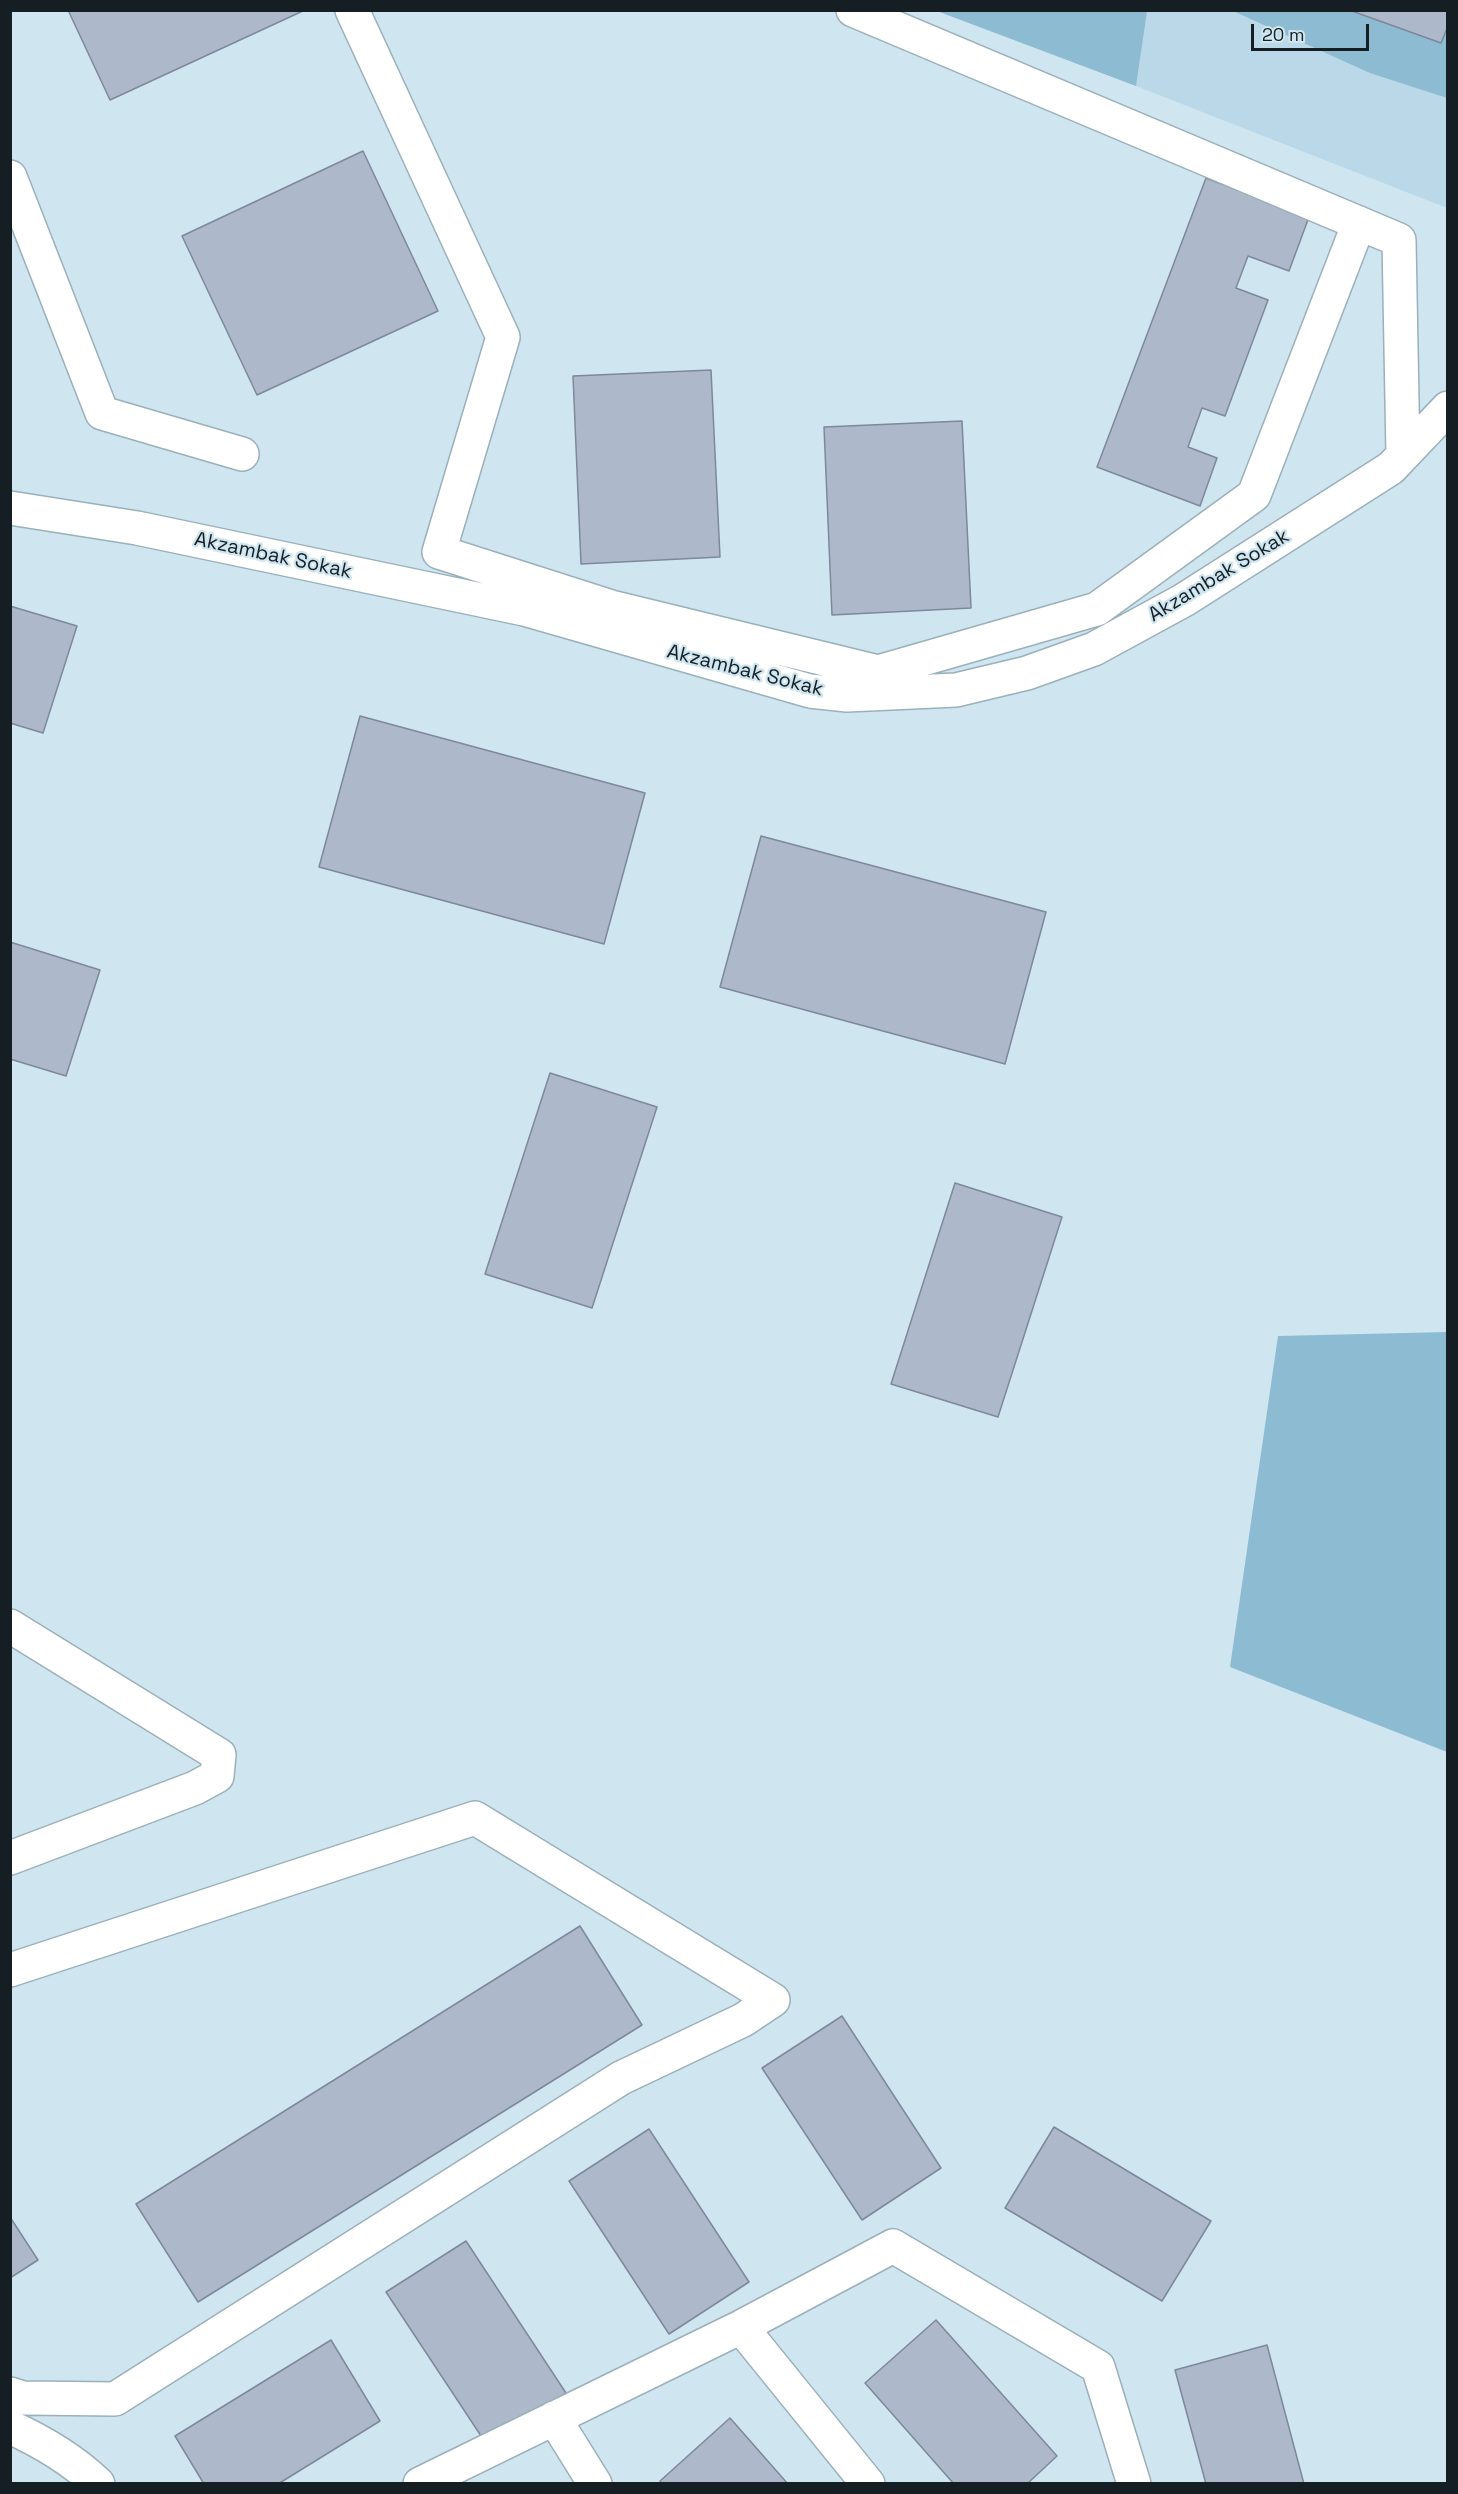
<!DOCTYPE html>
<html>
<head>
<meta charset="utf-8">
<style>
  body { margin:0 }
  #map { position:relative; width:1458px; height:2494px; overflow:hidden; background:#cfe6f1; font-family:"Space Grotesk",sans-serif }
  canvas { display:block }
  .frame { position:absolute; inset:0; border:12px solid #151e22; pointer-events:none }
  .scale { position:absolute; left:1251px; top:24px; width:118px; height:27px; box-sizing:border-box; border:3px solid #151e22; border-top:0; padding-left:8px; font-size:18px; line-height:21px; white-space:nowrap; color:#151e22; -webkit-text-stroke:4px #cfe6f1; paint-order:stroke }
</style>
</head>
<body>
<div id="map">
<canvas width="1458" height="2494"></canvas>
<div class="frame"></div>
<div class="scale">20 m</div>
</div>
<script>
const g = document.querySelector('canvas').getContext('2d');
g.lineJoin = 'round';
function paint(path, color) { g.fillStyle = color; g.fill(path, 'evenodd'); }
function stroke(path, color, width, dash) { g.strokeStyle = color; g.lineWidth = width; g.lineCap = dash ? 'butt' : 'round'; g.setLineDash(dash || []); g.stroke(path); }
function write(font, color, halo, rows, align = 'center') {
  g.font = font + ' "Space Grotesk",sans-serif'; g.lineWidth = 4.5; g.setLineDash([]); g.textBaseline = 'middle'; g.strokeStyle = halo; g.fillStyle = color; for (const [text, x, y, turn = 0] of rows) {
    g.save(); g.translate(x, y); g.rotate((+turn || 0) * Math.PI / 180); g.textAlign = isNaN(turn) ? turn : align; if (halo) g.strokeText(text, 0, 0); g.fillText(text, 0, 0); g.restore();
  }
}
paint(new Path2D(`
  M 937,11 L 1447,11 L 1447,208 L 1136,86 Z`), '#bad8e7');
paint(new Path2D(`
  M 937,11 L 1147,11 L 1136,86 Z
  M 1233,11 L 1447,11 L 1447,98 L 1370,73 Z
  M 1447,1332 L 1448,1332 L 1447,1752 L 1230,1667 L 1278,1336 Z`), '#8cbbd2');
const building = new Path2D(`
  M 68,10 L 305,10 L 110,100 Z
  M 1349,10 L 1448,10 L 1448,26 L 1441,43 Z
  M 363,151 L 438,311 L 257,395 L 182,236 Z
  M 1206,178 L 1309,217 L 1289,271 L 1248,256 L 1236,288 L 1268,300 L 1225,416 L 1202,408 L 1188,447 L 1217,458 L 1200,506 L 1097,467 Z
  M 711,370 L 720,557 L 581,564 L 573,376 Z
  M 962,421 L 971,608 L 832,615 L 824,427 Z
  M 10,606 L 77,626 L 43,733 L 10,723 Z
  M 360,716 L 645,793 L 604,944 L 319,867 Z
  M 761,836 L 1046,912 L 1005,1064 L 720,987 Z
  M 10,942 L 100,970 L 66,1076 L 10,1059 Z
  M 550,1073 L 657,1107 L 592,1308 L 485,1274 Z
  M 955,1183 L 1062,1217 L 998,1417 L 891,1384 Z
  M 580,1926 L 642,2025 L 198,2302 L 136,2204 Z
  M 842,2016 L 941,2168 L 862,2220 L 762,2068 Z
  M 1054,2127 L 1211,2221 L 1162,2301 L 1005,2208 Z
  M 649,2129 L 749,2282 L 669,2334 L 569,2181 Z
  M 10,2217 L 38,2260 L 10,2278 Z
  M 466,2241 L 566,2393 L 487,2445 L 386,2292 Z
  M 936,2320 L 1057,2456 L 1027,2484 L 954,2484 L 865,2383 Z
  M 331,2340 L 380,2421 L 278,2484 L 204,2484 L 175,2436 Z
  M 1267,2345 L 1304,2484 L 1206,2484 L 1175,2370 Z
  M 730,2418 L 788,2484 L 661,2484 L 660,2481 Z`);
paint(building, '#adb8ca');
stroke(building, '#7e889a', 1.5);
const minor = new Path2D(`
  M 352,10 L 503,337 L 439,552 L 611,607 L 878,672 L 1097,609 L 1254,495 L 1359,223
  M 853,10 L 1399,240 L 1403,455
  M 10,177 L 102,413 L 242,454
  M 10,508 L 137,528 L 524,609 L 810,691 L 847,695 L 956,690 L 1027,673 L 1094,649 L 1184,600 L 1391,468 L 1448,408
  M 10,1626 L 219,1755 L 217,1776 L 195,1788 L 10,1858
  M 10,1970 L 475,1818 L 773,2000 L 743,2020 L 621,2078 L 115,2399 L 23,2398 L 10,2394
  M 741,2327 L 868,2484
  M 554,2418 L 595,2484
  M 10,2427 C 43,2442 72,2459 98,2484
  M 420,2484 L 741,2327 L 893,2246 L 1098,2367 L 1134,2484`);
stroke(minor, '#9ab0bb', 36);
stroke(minor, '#fff', 33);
write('20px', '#151e22', '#cfe6f1', [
  ["Akzambak Sokak",273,556,12],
  ["Akzambak Sokak",1219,576,-31],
  ["Akzambak Sokak",745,671,14]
]);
</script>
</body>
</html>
